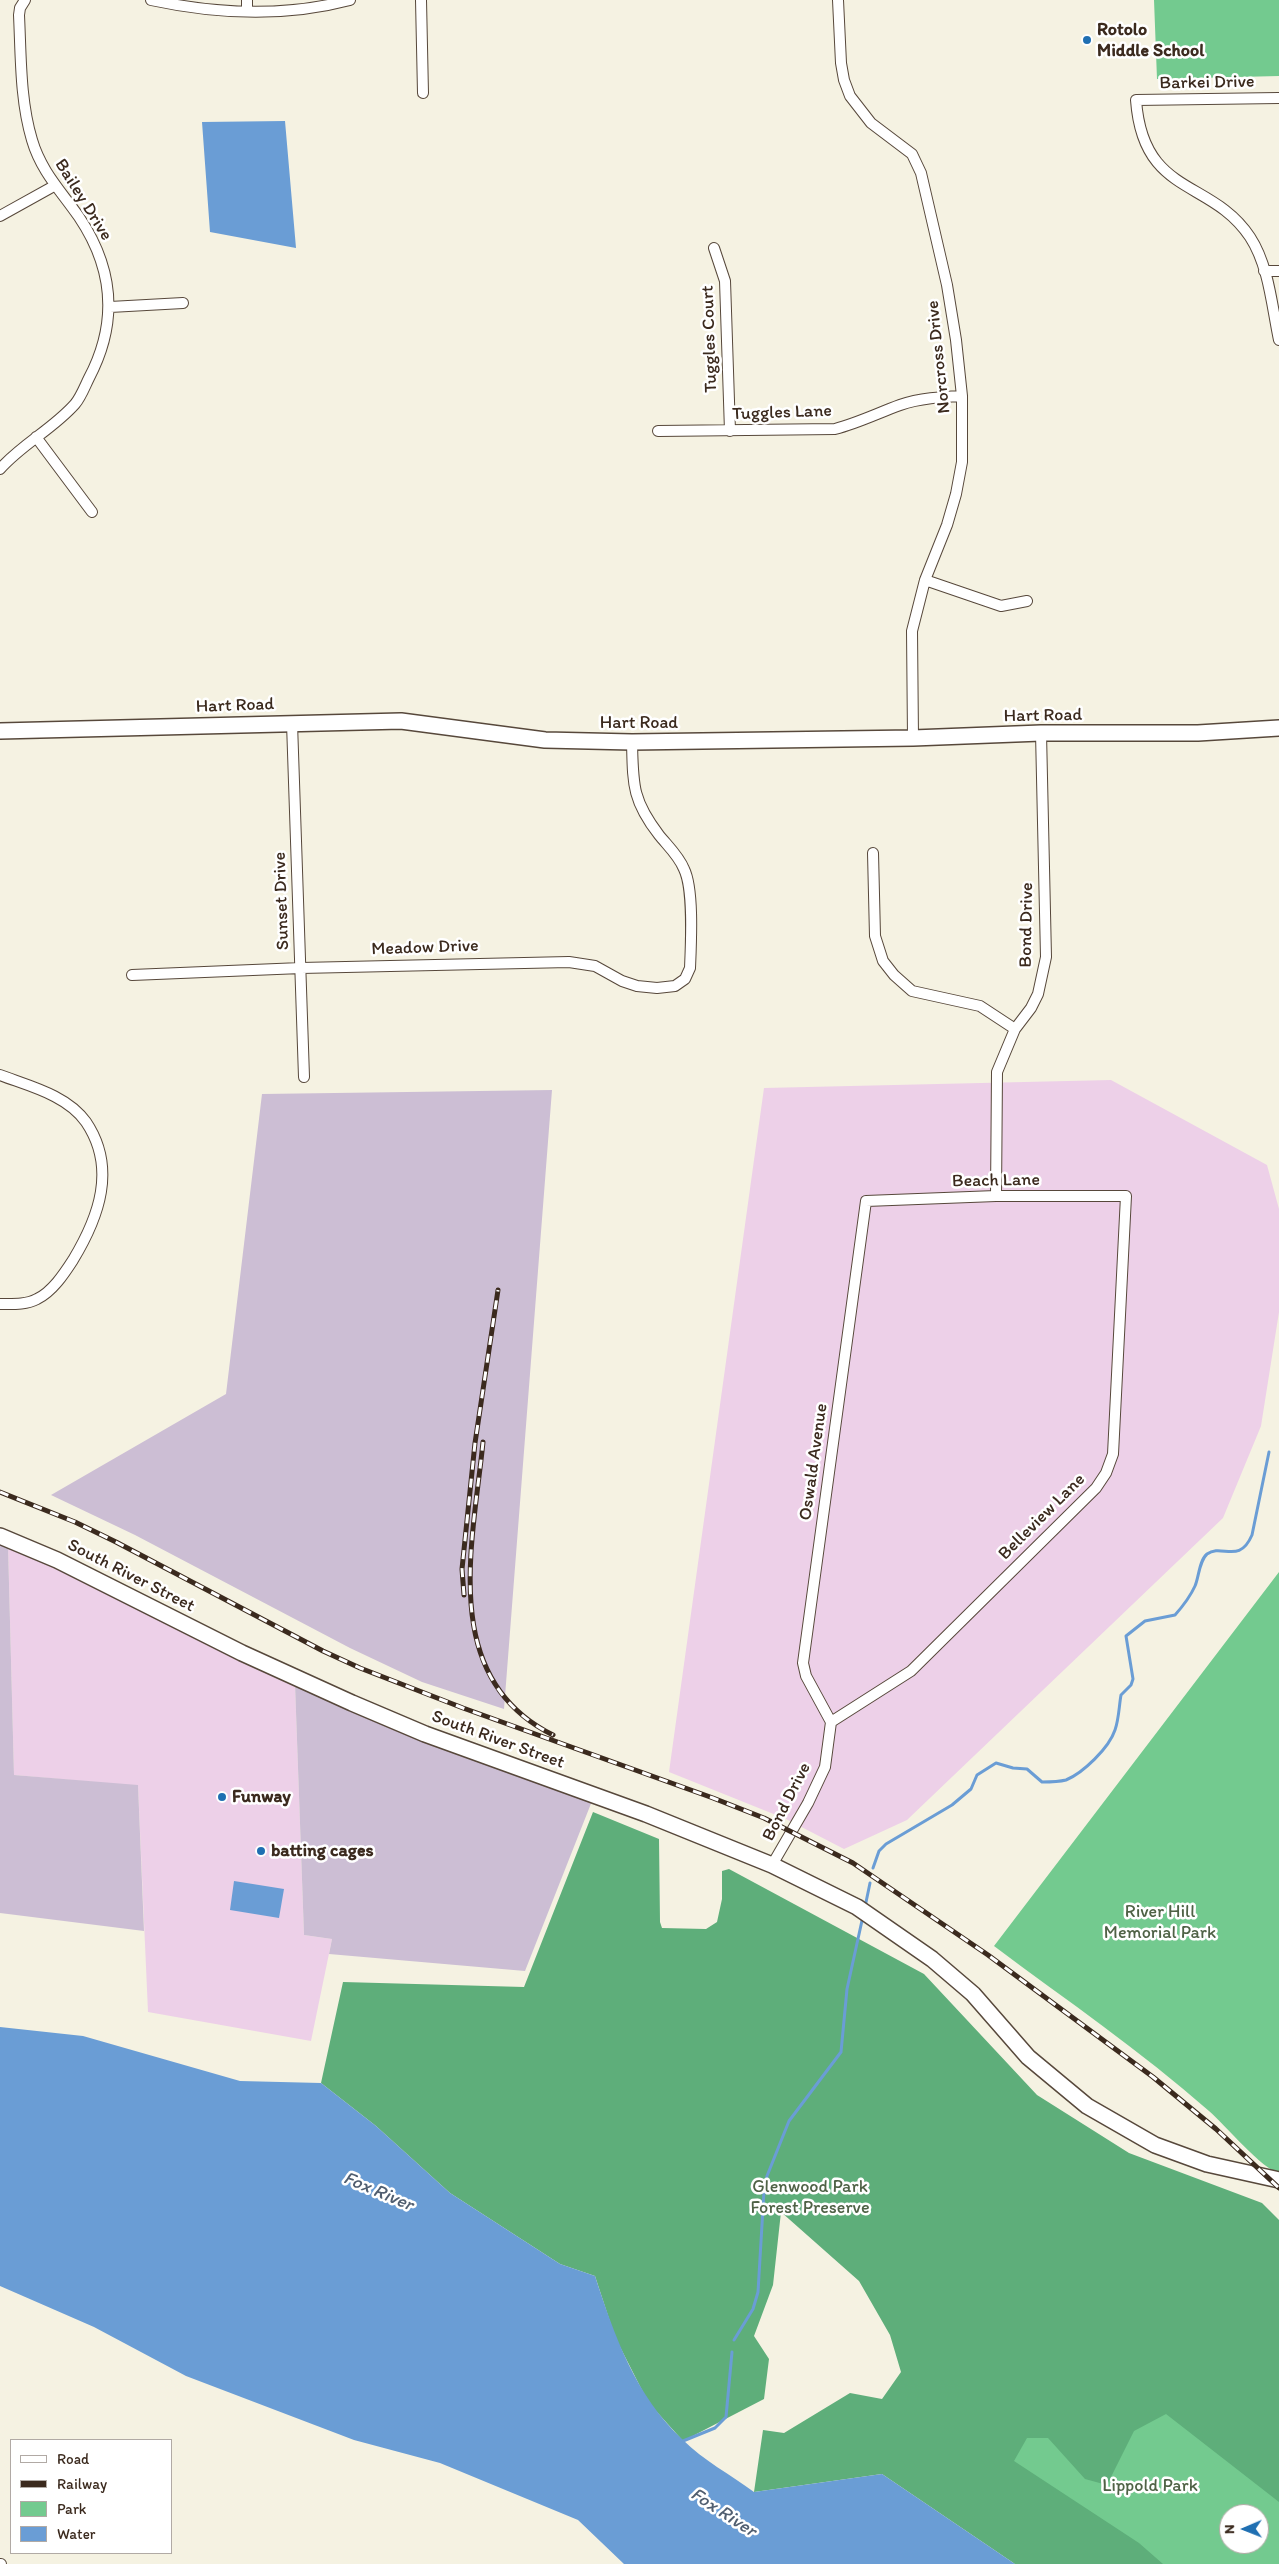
<!DOCTYPE html>
<html>
<head>
<meta charset="utf-8">
<style>
  body { margin:0 }
  #map { position:relative; width:1279px; height:2564px; overflow:hidden; background:#f5f2e2; font-family:Itim,sans-serif }
  canvas { display:block }
  .legend { position:absolute; left:10px; top:2439px; width:162px; height:115px; box-sizing:border-box; background:#fff; border:1px solid #b1aaa5; margin:0; padding:6px 9px; list-style:none; font-size:15px; color:#3b2a1e }
  .legend li { display:flex; align-items:center; gap:10px; height:25px }
  .legend b { width:25px; border:1px solid #b1aaa5 }
  .north { position:absolute; left:1219px; top:2504px; width:50px; height:50px; box-sizing:border-box; background:#fff; border:1px solid #b1aaa5; border-radius:50%; rotate:269deg; font-size:14px; font-weight:700; line-height:20px; text-align:center; color:#3b2a1e }
  .north::after { content:''; display:block; margin:auto; width:18px; height:22px; background:#1f6fb2; clip-path:polygon(50% 0,100% 100%,50% 72%,0 100%) }
</style>
</head>
<body>
<div id="map">
<canvas width="1279" height="2564"></canvas>
<ul class="legend">
<li><b style="height:6px;background:#fff"></b>Road</li>
<li><b style="height:6px;background:#3b2a1e"></b>Railway</li>
<li><b style="height:14px;background:#73ca8f"></b>Park</li>
<li><b style="height:14px;background:#6a9dd5"></b>Water</li>
</ul>
<div class="north">N</div>
</div>
<script>
const g = document.querySelector('canvas').getContext('2d');
g.lineJoin = 'round';
function paint(path, color) { g.fillStyle = color; g.fill(path, 'evenodd'); }
function stroke(path, color, width, dash) { g.strokeStyle = color; g.lineWidth = width; g.lineCap = dash ? 'butt' : 'round'; g.setLineDash(dash || []); g.stroke(path); }
function write(font, color, halo, rows, align = 'center') {
  g.font = font + ' Itim,sans-serif'; g.lineWidth = 5; g.setLineDash([]); g.textBaseline = 'middle'; g.strokeStyle = halo; g.fillStyle = color; for (const [text, x, y, turn = 0] of rows) {
    g.save(); g.translate(x, y); g.rotate((+turn || 0) * Math.PI / 180); g.textAlign = isNaN(turn) ? turn : align; if (halo) g.strokeText(text, 0, 0); g.fillText(text, 0, 0); g.restore();
  }
}
paint(new Path2D(`
  M 1111,1080 L 1267,1165 L 1279,1209 L 1279,1312 L 1261,1426 L 1223,1518 L 907,1820 L 844,1849 L 786,1819 L 669,1772 L 764,1088 Z
  M 8,1545 L 33,1555 L 295,1684 L 304,1935 L 332,1939 L 311,2041 L 148,2012 L 138,1786 L 14,1775 Z`), '#edd0e8');
paint(new Path2D(`
  M 552,1090 L 504,1709 L 422,1682 L 350,1648 L 135,1535 L 51,1495 L 226,1394 L 262,1094 Z
  M 0,1543 L 8,1545 L 14,1775 L 138,1785 L 144,1931 L 0,1913 Z
  M 295,1684 L 592,1801 L 525,1971 L 329,1954 L 332,1939 L 304,1935 Z`), '#ccbed4');
paint(new Path2D(`
  M 1154,0 L 1279,0 L 1279,76 L 1157,79 Z
  M 1279,1572 L 1279,2173 C 1263,2170 1224,2124 1209,2111 C 1141,2051 1066,2000 994,1946 Z
  M 1279,2405 L 1279,2564 L 1015,2564 L 881,2414 ZM 1229,2514 L 1259,2514 L 1259,2544 L 1229,2544 Z`), '#73ca8f');
paint(new Path2D(`
  M 593,1812 L 659,1839 L 660,1922 L 662,1928 L 706,1929 L 717,1922 L 722,1899 L 722,1871 L 729,1869 L 924,1974 L 1037,2095 L 1129,2153 L 1262,2203 L 1279,2220 L 1279,2502 L 1166,2414 L 1134,2431 L 1107,2485 L 1085,2479 L 1048,2438 L 1027,2438 L 1014,2461 L 1139,2543 L 1163,2564 L 1015,2564 L 882,2474 L 754,2492 L 763,2430 L 784,2433 L 850,2393 L 882,2399 L 901,2372 L 890,2335 L 859,2281 L 781,2212 L 773,2285 L 754,2336 L 769,2359 L 764,2399 L 683,2441 L 648,2402 L 615,2337 L 595,2276 L 560,2264 L 450,2193 L 376,2126 L 321,2083 L 343,1982 L 524,1987 Z`), '#5eae7a');
paint(new Path2D(`
  M 285,121 L 296,248 L 210,232 L 202,122 Z
  M 234,1881 L 284,1889 L 279,1918 L 230,1910 Z
  M 0,2027 L 83,2036 L 240,2081 L 321,2083 L 376,2126 L 450,2193 L 560,2264 L 595,2276 C 615,2337 635,2395 683,2440 C 703,2460 731,2475 754,2492 L 882,2474 L 1015,2564 L 624,2564 L 578,2520 L 440,2463 L 354,2440 L 186,2376 L 94,2327 L 0,2286 Z`), '#6a9dd5');
stroke(new Path2D(`
  M 873,1868 L 879,1851 L 886,1844 L 952,1805 L 971,1789 L 977,1775 L 996,1763 L 1013,1768 L 1027,1769 L 1042,1782 C 1050,1782 1058,1782 1066,1780 C 1083,1773 1109,1748 1115,1730 C 1119,1719 1119,1706 1121,1695 L 1131,1685 L 1133,1679 L 1126,1636 L 1145,1621 L 1175,1615 C 1183,1606 1190,1597 1195,1586 C 1199,1577 1199,1561 1207,1554 C 1222,1543 1239,1565 1252,1535 L 1269,1452
  M 865,1907 L 870,1883
  M 734,2340 L 753,2309 L 758,2292 L 764,2191 L 767,2176 L 789,2121 L 841,2052 L 847,1989 L 863,1916
  M 683,2441 L 715,2428 L 726,2417 L 732,2352`), '#6a9dd5', 3);
const street = new Path2D(`
  M 151,0 C 216,14 286,17 350,0
  M 247,0 L 247,11
  M 421,0 L 423,93
  M 838,0 L 841,63 L 844,80 L 850,96 L 871,123 L 912,154 L 921,173 L 947,285 L 956,340 L 962,396 L 962,462 L 956,494 L 947,525 L 925,580 L 912,631 L 913,738
  M 1279,98 L 1136,100 C 1143,197 1211,178 1250,237 C 1269,266 1272,307 1279,340
  M 0,216 L 54,186
  M 714,248 L 725,281 L 730,431
  M 1264,271 L 1279,271
  M 110,307 L 183,303
  M 658,431 L 835,429 C 858,423 878,413 900,405 C 920,398 941,397 962,396
  M 36,437 L 92,512
  M 0,469 C 22,444 53,429 75,404 C 81,397 85,386 89,378 C 118,323 114,269 79,217 C 61,191 41,171 32,140 C 20,100 21,56 19,15 L 20,8 L 25,0
  M 925,580 L 1001,606 L 1027,601
  M 292,723 L 304,1077
  M 873,853 L 875,936 L 883,961 L 894,975 L 912,991 L 980,1006 L 1015,1029
  M 132,975 L 301,968 L 569,962 L 595,966 L 622,981 L 637,986 L 657,988 L 675,986 L 685,979 L 690,968 C 691,944 694,889 684,869 C 679,856 667,845 659,835 C 632,800 633,784 632,742
  M 0,1075 C 29,1086 67,1095 86,1122 C 117,1168 99,1217 73,1260 C 64,1274 52,1292 37,1299 C 26,1305 12,1304 0,1304
  M 996,1196 L 1126,1196 L 1113,1454 L 1106,1473 L 1096,1488 L 911,1671 L 831,1722 L 806,1676 L 803,1663 L 866,1201 Z
  M 996,1196 L 997,1072 L 1015,1029 L 1031,1008 L 1038,994 L 1046,957 L 1041,733
  M 772,1865 L 808,1803 L 825,1767 L 831,1722
  M 0,2564 L 1,2564`);
const secondary = new Path2D(`
  M 0,731 L 401,721 L 545,740 L 632,742 L 913,738 L 1041,733 L 1198,733 L 1279,728
  M 0,1536 L 57,1560 L 242,1653 L 352,1703 L 425,1734 L 646,1814 L 772,1865 L 857,1907 L 932,1959 L 973,1994 L 1028,2057 L 1087,2106 L 1155,2145 L 1207,2164 L 1279,2180`);
stroke(street, '#57483b', 12);
stroke(secondary, '#57483b', 18);
stroke(street, '#fff', 10);
stroke(secondary, '#fff', 15);
const rail = new Path2D(`
  M 483,1442 C 473,1543 438,1678 553,1735
  M 0,1492 L 75,1522 L 116,1542 L 323,1651 L 360,1668 L 463,1708 L 713,1798 L 764,1818 L 853,1863 L 988,1955 L 1153,2077 L 1216,2129 L 1279,2188
  M 464,1595 L 462,1569 L 475,1443 L 498,1290`);
stroke(rail, '#3b2a1e', 5);
stroke(rail, '#fff', 3, [9]);
for (const [x, y, r, color] of [
  [1087,40,5,"#1f6fb2"],
  [222,1797,5,"#1f6fb2"],
  [261,1851,5,"#1f6fb2"]
]) { const dot = new Path2D(); dot.arc(x, y, r, 0, 2 * Math.PI); g.fillStyle = color; g.fill(dot); stroke(dot, '#fff', 2); }
write('bold 18px', '#3b2a1e', '#fff', [
  ["Rotolo",1097,30],
  ["Middle School",1097,51],
  ["Funway",232,1797],
  ["batting cages",271,1851]
], 'left');
write('18px', '#3b2a1e', '#fff', [
  ["Barkei Drive",1207,83,-1],
  ["Bailey Drive",83,200,58],
  ["Tuggles Court",710,339,-92],
  ["Norcross Drive",939,357,-96],
  ["Tuggles Lane",782,413,-2],
  ["Hart Road",235,706,-2],
  ["Hart Road",1043,716,-1],
  ["Hart Road",639,723],
  ["Sunset Drive",282,901,-92],
  ["Bond Drive",1027,925,-89],
  ["Meadow Drive",425,948,-2],
  ["Beach Lane",996,1181,-1],
  ["Oswald Avenue",814,1462,-82],
  ["Belleview Lane",1042,1517,-45],
  ["South River Street",131,1576,27],
  ["South River Street",498,1740,20],
  ["Bond Drive",787,1802,-63]
]);
write('18px', '#4f6246', '#fff', [
  ["River Hill",1160,1912],
  ["Memorial Park",1160,1933],
  ["Glenwood Park",810,2187],
  ["Forest Preserve",810,2208],
  ["Lippold Park",1150,2486]
]);
write('italic 19px', '#505e70', '#fff', [
  ["Fox River",378,2192,23],
  ["Fox River",723,2513,33]
]);
</script>
</body>
</html>
